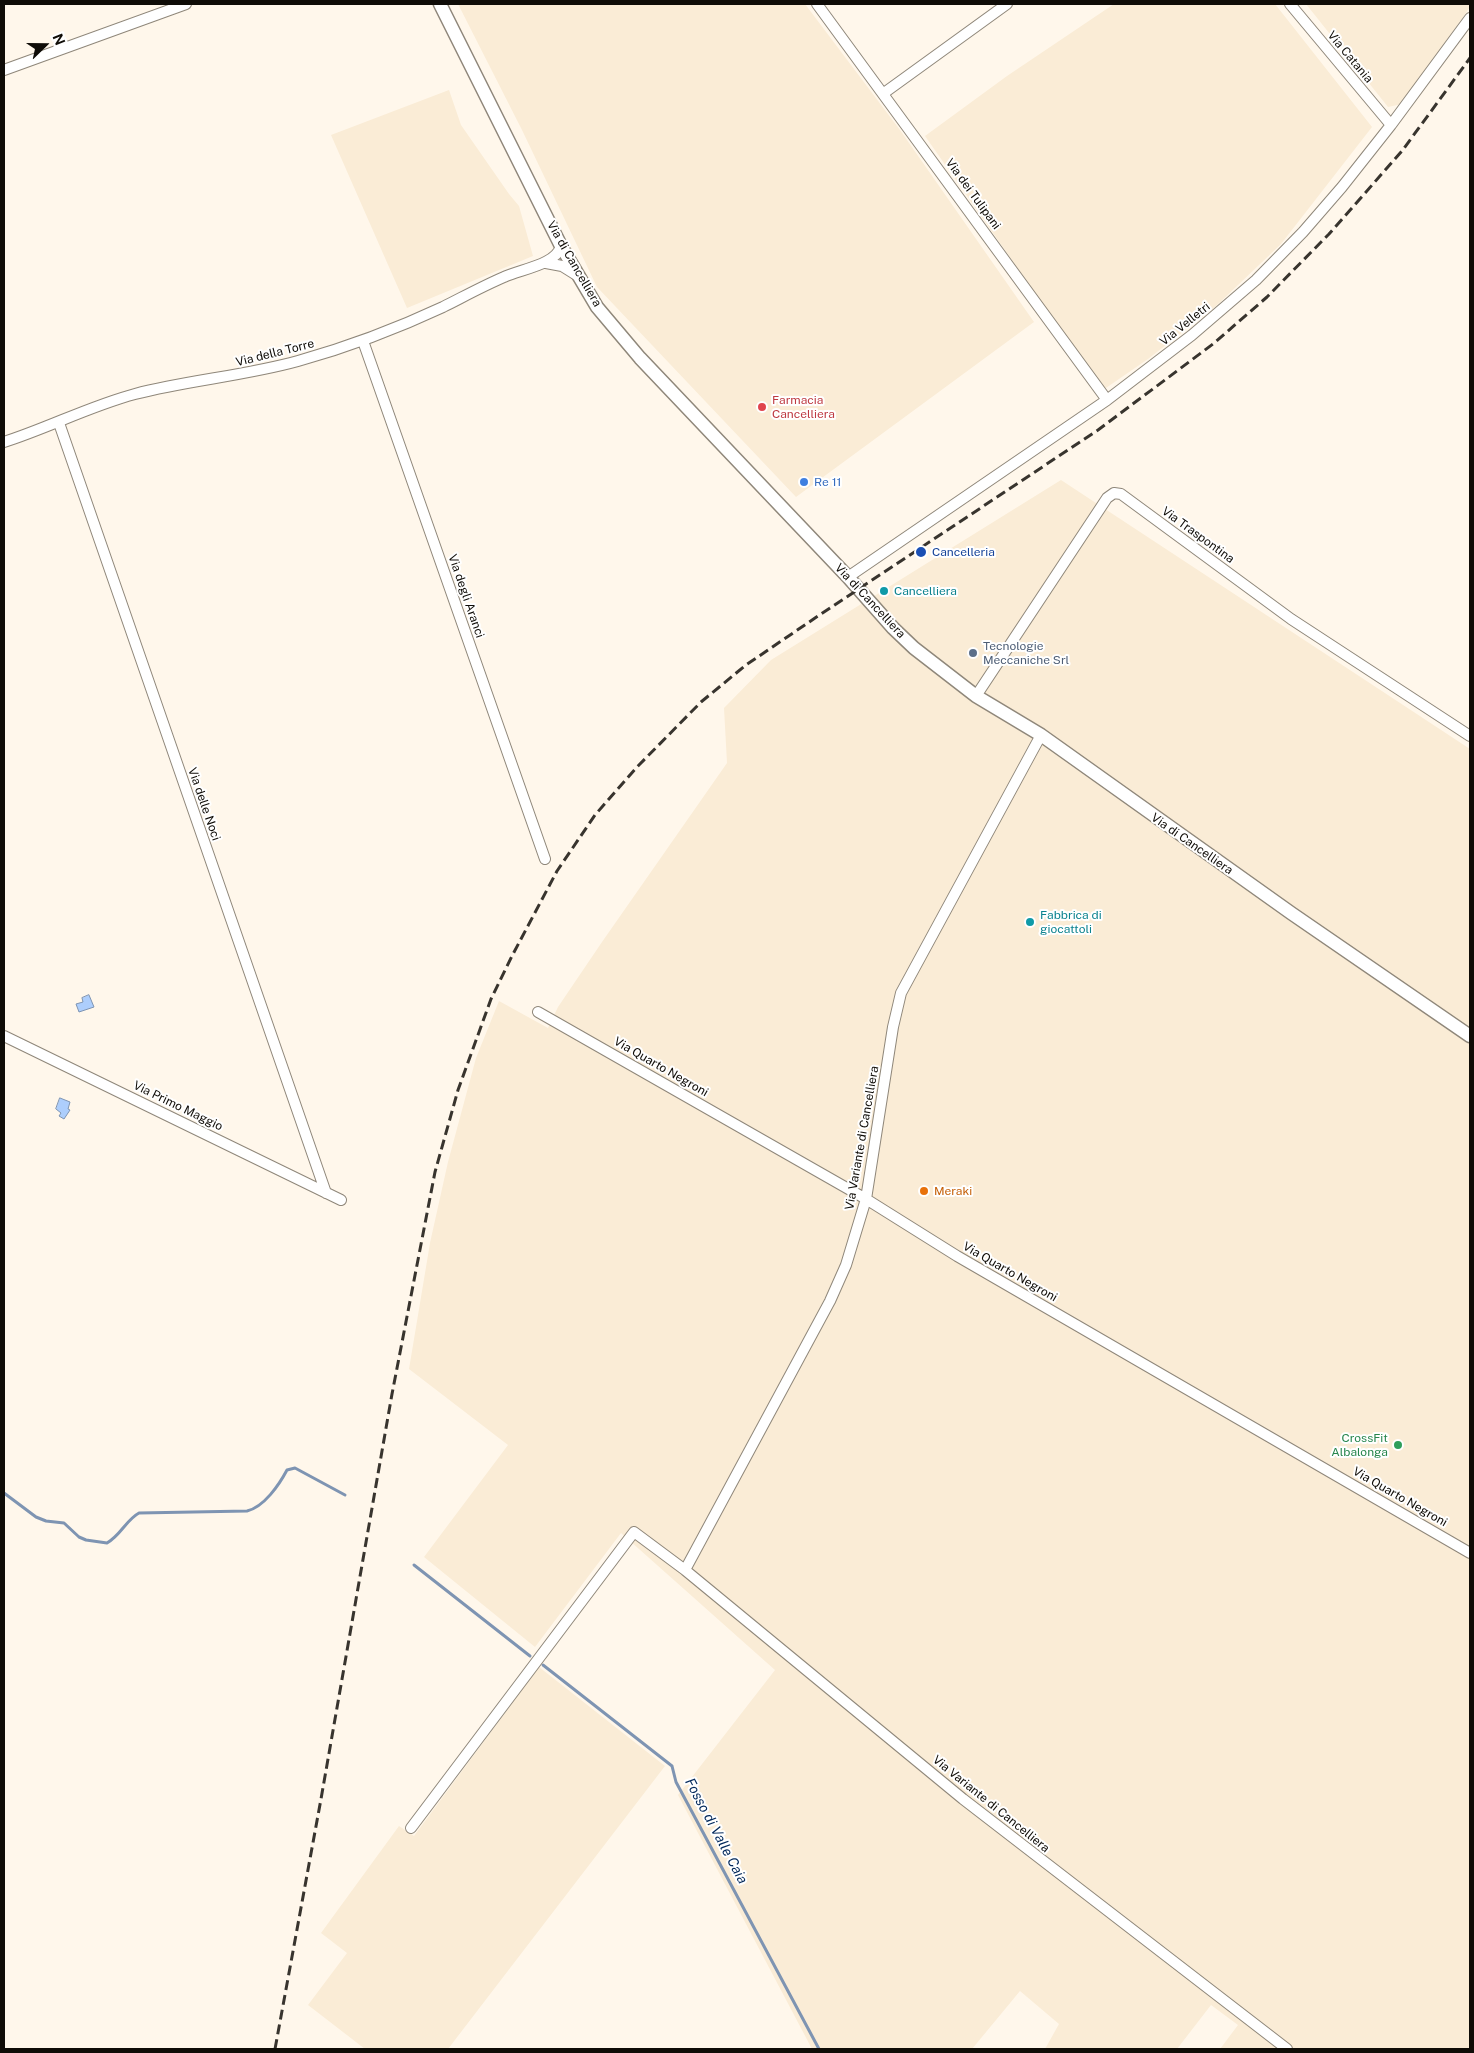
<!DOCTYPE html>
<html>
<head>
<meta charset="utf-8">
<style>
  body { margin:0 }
  #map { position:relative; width:1474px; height:2053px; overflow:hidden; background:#fff7eb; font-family:"Public Sans",sans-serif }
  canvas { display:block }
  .frame { position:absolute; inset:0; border:5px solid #0f0c07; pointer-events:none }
  .north { position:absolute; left:20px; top:20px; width:50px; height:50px; -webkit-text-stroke:4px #fff; paint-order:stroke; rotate:68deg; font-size:14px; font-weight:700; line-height:20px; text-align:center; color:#0f0c07 }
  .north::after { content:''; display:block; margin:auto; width:18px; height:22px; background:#0f0c07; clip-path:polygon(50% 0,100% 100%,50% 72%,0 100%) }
</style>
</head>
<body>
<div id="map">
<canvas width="1474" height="2053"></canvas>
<div class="frame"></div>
<div class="north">N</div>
</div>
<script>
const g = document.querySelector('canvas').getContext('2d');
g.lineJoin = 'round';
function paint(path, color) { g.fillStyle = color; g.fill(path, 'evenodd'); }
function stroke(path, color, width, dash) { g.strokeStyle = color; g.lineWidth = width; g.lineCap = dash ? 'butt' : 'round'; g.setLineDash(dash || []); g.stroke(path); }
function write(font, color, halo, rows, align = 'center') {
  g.font = font + ' "Public Sans",sans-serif'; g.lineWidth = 4; g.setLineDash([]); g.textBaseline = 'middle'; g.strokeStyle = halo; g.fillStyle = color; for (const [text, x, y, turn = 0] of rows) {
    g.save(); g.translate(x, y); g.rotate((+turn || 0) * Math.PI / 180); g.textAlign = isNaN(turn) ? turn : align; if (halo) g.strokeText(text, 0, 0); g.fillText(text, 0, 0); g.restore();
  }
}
paint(new Path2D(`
  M 458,4 L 805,4 L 900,130 L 1034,322 L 796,497 L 597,287 L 522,130 Z
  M 1114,4 L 1275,4 L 1372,127 L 1281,244 L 1216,306 L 1148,359 L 1103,390 L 925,136 L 1007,76 Z
  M 1306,4 L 1470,4 L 1470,7 L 1402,104 L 1388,107 Z
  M 449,90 L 461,125 L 509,194 L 519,206 L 533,256 L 407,308 L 331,135 Z
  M 1061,480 L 1470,749 L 1470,2049 L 1220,2049 L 1238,2025 L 1211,2005 L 1177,2049 L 1045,2049 L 1059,2024 L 1020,1991 L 972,2049 L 812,2049 L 678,1795 L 775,1670 L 621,1533 L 535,1647 L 424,1557 L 508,1445 L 409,1369 L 430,1243 L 448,1162 L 476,1058 L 499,1001 L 548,1028 L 558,1007 L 602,942 L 727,763 L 724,708 L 771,660 Z
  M 539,1667 L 665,1766 L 448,2049 L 365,2049 L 308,2005 L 347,1953 L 321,1933 L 399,1826 L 414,1836 Z`), '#faecd6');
const water = new Path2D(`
  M 89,995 L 94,1007 L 79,1012 L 76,1004 L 83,1002 L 82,998 Z
  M 60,1098 L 70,1102 L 68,1109 L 70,1110 L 64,1119 L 59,1116 L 61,1113 L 56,1109 Z`);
paint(water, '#adcefc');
stroke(water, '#7e94b2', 1);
stroke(new Path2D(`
  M 4,1493 L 36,1517 L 46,1521 L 64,1523 L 79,1537 L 86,1540 L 107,1543 C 121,1535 126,1520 139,1513 L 247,1511 C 264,1507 279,1485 287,1470 L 295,1468 L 345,1495
  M 414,1565 L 530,1656
  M 543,1665 L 672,1766 L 676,1782 L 819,2049`), '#7e94b2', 3);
const minor = new Path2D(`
  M 817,4 L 1107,400
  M 1290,4 L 1391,125
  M 4,70 L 186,4
  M 884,93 L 1007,4
  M 546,263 L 562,266 L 578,276
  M 363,341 L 545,859
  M 59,423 L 326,1193
  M 4,442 C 48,428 90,406 135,394 C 189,380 244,376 298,361 C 348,347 396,329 443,307 C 463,297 483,286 504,277 C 521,269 556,265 561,246
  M 848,577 L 1107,400 L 1192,335 L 1256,280 L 1303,232 L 1342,187 L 1391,125 L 1470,18
  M 976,696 L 1107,498 L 1114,493 L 1121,494 L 1291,619 L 1470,736
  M 538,1012 L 866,1199 L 957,1256 L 1470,1553
  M 4,1036 L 341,1200
  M 685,1570 L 830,1301 L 846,1265 L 866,1199 L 893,1027 L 901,993 L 1041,735
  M 411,1828 L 634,1532 L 685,1570 L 963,1799 L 1287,2049`);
const tertiary = new Path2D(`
  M 440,4 L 561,246 L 597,307 L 640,358 L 848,577 L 893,628 L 914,648 L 976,696 L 1041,735 L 1291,913 L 1470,1036`);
stroke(minor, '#8f877a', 12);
stroke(tertiary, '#8f877a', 15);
stroke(minor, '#fff', 10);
stroke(tertiary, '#fff', 12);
stroke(new Path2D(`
  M 275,2049 L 321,1799 L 392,1394 L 435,1172 L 458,1090 L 491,999 L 512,956 L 557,871 L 595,815 L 637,767 L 701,702 L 746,665 L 815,618 L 1098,430 L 1213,344 L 1267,297 L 1329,234 L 1402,151 L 1470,58`), '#38342e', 3, [10, 5]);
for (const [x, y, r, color] of [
  [762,407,5,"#e0444e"],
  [804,482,5,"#3f7fe0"],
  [921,552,6,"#1a4fb4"],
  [884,591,5,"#0f9aa8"],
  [973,653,5,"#5c6f8a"],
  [1030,922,5,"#0f9aa8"],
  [924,1191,5,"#e8710a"],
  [1398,1445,5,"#2e9e5b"]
]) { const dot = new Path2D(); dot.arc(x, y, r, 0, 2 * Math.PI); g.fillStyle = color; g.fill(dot); stroke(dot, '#fff', 2); }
write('12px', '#0f0c07', '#fff', [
  ["Via Catania",1350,57,50],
  ["Via dei Tulipani",973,194,54],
  ["Via di Cancelliera",574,264,60],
  ["Via Velletri",1185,324,-39],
  ["Via della Torre",275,353,-14],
  ["Via Traspontina",1198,535,36],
  ["Via degli Aranci",466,596,71],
  ["Via di Cancelliera",870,601,47],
  ["Via delle Noci",204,804,71],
  ["Via di Cancelliera",1192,844,35],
  ["Via Quarto Negroni",661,1067,30],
  ["Via Primo Maggio",178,1106,26],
  ["Via Variante di Cancelliera",862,1138,-80],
  ["Via Quarto Negroni",1010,1272,30],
  ["Via Quarto Negroni",1400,1497,30],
  ["Via Variante di Cancelliera",991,1804,39]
]);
write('12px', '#be3a42', '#fff', [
  ["Farmacia",772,400],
  ["Cancelliera",772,414]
], 'left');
write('12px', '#366cbe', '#fff', [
  ["Re 11",814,482]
], 'left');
write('12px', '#164399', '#fff', [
  ["Cancelleria",932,552]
], 'left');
write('12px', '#0d838f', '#fff', [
  ["Cancelliera",894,591],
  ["Fabbrica di",1040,915],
  ["giocattoli",1040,929]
], 'left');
write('12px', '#4e5e75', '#fff', [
  ["Tecnologie",983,646],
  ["Meccaniche Srl",983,660]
], 'left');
write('12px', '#c56008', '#fff', [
  ["Meraki",934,1191]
], 'left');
write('12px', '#27864d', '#fff', [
  ["CrossFit",1388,1438],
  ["Albalonga",1388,1452]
], 'right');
write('italic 14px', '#02285a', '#fff', [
  ["Fosso di Valle Caia",716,1831,62]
]);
</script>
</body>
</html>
